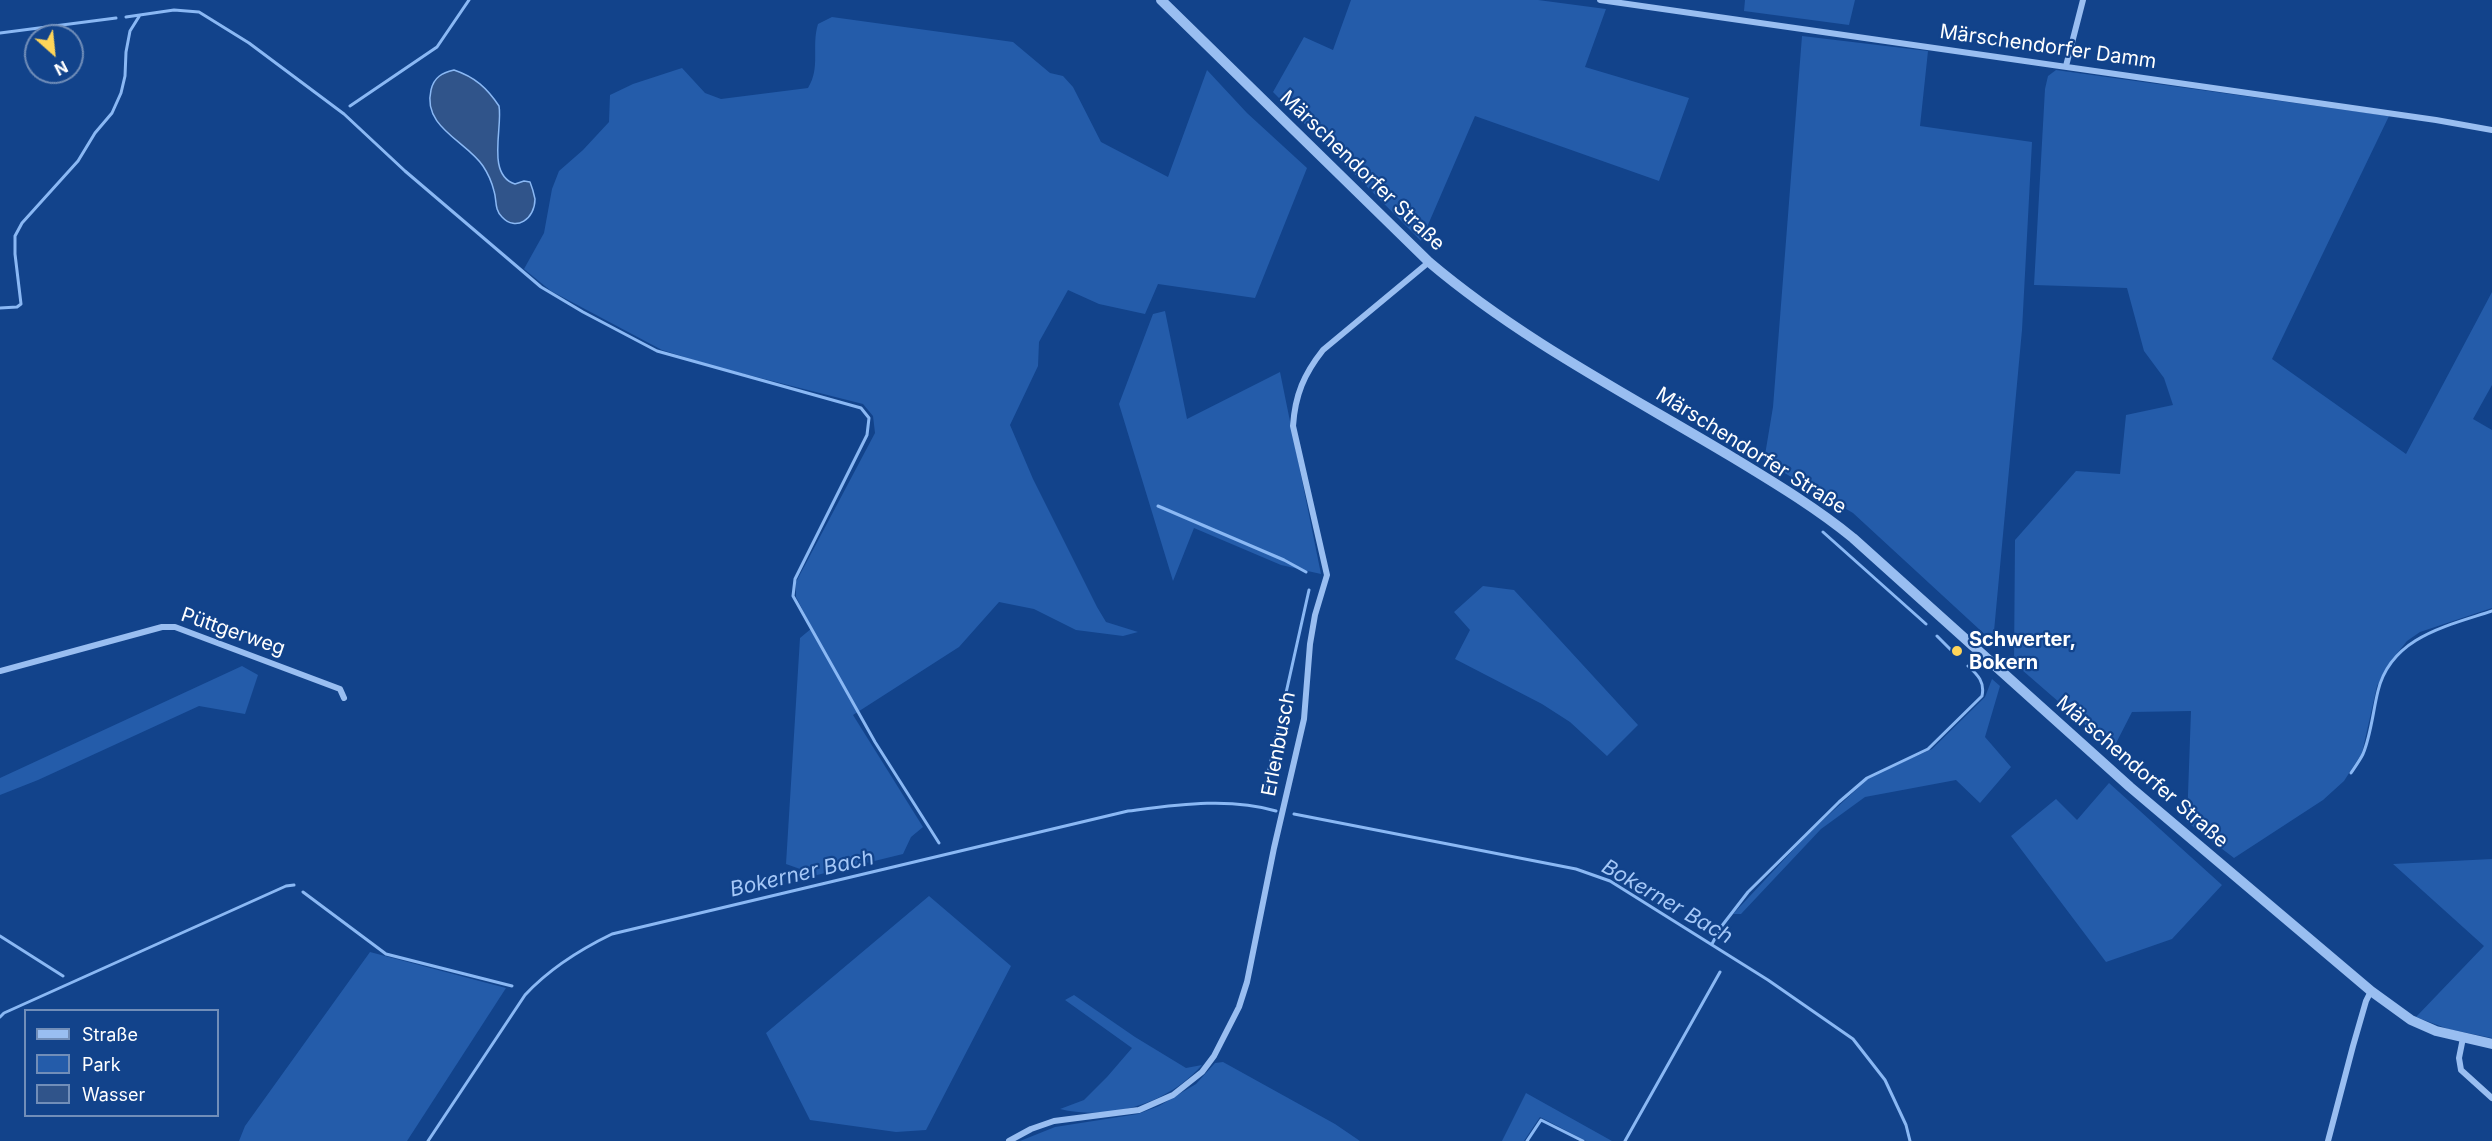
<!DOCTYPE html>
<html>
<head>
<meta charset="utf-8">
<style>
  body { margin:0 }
  #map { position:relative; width:2492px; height:1141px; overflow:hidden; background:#12438b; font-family:Inter,sans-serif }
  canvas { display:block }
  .legend { position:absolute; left:24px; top:1009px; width:195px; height:108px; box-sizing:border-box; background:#12438b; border:2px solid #718eb9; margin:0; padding:8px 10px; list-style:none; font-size:18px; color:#fff }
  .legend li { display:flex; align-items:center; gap:12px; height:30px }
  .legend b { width:30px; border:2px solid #718eb9 }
  .north { position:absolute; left:24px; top:24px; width:60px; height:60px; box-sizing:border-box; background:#12438b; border:2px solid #718eb9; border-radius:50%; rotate:153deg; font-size:16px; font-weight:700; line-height:24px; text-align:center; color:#fff }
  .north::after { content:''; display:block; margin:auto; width:21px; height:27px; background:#ffd559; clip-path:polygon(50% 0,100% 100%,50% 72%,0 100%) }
</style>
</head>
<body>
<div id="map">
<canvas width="2492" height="1141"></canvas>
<ul class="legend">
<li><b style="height:8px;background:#99bef1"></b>Straße</li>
<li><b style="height:16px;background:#245caa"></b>Park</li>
<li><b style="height:16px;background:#30548a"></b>Wasser</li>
</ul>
<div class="north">N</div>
</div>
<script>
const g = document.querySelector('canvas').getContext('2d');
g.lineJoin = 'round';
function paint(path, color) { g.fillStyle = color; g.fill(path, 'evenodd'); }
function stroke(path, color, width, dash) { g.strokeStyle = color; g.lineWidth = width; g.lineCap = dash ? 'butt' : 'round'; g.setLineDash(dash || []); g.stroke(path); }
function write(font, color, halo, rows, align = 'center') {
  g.font = font + ' Inter,sans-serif'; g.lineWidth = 4.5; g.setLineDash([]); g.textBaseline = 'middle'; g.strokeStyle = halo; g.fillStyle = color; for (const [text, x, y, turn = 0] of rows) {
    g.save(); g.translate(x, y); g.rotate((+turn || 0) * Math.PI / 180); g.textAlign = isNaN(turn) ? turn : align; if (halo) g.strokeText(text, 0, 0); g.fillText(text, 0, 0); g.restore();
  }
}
paint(new Path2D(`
  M 1351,0 L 1538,0 L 1606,9 L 1585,67 L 1689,98 L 1659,181 L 1475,116 L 1421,241 L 1273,92 L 1304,37 L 1333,50 Z
  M 1745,0 L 1855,0 L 1849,25 L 1744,11 Z
  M 832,17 L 1013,42 L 1050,73 L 1063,76 L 1073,87 L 1101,142 L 1168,177 L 1207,70 L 1247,113 L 1307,168 L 1255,298 L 1158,284 L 1145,314 L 1099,304 L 1068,290 L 1039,342 L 1038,366 L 1010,425 L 1033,479 L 1097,607 L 1106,622 L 1138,632 L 1123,636 L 1076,630 L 1034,609 L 999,602 L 959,647 L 853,715 L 923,827 L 911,837 L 903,854 L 817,875 L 786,864 L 800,638 L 812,628 L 796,597 L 796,582 L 875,433 L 873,416 L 863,404 L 713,366 L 662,350 L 551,291 L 524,269 L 544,233 L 552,189 L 559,171 L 583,150 L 609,122 L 610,95 L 633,84 L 682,68 L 705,93 L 721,99 L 808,88 C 821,67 811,47 818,24 Z
  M 1802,36 L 1928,51 L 1920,126 L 2032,142 L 2022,330 L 1993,642 L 1853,513 L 1764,461 L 1773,407 Z
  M 2056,70 L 2389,116 L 2272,359 L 2406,454 L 2492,292 L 2492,385 L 2473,419 L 2492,430 L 2492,608 L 2420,632 L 2407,641 L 2387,666 L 2377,686 L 2362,753 L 2344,781 L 2323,800 L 2234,858 L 2187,822 L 2191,711 L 2132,712 L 2113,749 L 2014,663 L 2015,540 L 2076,471 L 2120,474 L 2126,415 L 2173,405 L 2164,378 L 2144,351 L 2127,288 L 2034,285 L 2045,89 L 2048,76 Z
  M 1165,311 L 1187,419 L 1280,372 L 1321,574 L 1281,565 L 1194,528 L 1173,581 L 1119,404 L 1153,314 Z
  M 1483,586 L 1514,590 L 1638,725 L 1607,756 L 1570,722 L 1542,704 L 1455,659 L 1470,630 L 1454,612 Z
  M 242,666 L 258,675 L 245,714 L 199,706 L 38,780 L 0,795 L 0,778 Z
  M 1992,679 L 2000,686 L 1985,737 L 2011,767 L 1980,803 L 1956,780 L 1865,797 L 1821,829 L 1741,914 L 1733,914 L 1809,833 L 1870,777 L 1932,749 L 1985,697 Z
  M 2109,783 L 2222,885 L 2172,939 L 2106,962 L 2011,836 L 2056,799 L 2077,820 Z
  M 2492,859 L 2492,1038 L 2448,1029 L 2416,1017 L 2484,946 L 2393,864 Z
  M 929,896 L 1011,966 L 926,1130 L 896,1132 L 810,1120 L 766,1033 Z
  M 370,952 L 506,988 L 407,1141 L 239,1141 L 245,1126 Z
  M 1074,995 L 1135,1037 L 1186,1068 L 1202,1065 C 1168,1104 1109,1121 1060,1109 L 1084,1100 L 1107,1077 L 1132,1048 L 1065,1000 Z
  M 1223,1062 L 1335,1124 L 1360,1141 L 1020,1141 L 1055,1127 L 1138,1114 L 1159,1106 L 1196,1084 L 1215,1063 Z
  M 1526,1093 L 1612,1141 L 1586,1141 L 1540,1117 L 1524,1141 L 1502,1141 Z`), '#245caa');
const water = new Path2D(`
  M 454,70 C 475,77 487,88 499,106 C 503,127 486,175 515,184 L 524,181 L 530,182 C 532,187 534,194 535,199 C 535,219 516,232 502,217 C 494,209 497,200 494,191 C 492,183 487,172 483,166 C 466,141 422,127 431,90 C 434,77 442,73 454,70 Z`);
paint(water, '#30548a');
stroke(water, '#8ab8f4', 1.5);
stroke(new Path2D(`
  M 126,17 L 174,10 L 199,12 L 249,43 L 344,114 L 405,171 L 541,287 L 583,312 L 657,351 L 861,408 L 869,418 L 867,435 L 795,579 L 793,596 L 875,742 L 939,843
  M 0,33 L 116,18
  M 350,106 L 437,47 L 469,0
  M 0,308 L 17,307 L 21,304 L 15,254 L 15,236 L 22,223 L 78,161 L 95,133 L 112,113 L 121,93 L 125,76 L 126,52 L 130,31 L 140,15
  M 1158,506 L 1284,560 L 1306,572
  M 1823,532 L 1926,624
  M 1937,636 L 1951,650
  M 2351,773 C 2355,767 2360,760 2363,754 C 2371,735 2373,711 2378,691 C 2391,637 2447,626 2492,611
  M 1265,787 L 1309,590
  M 1294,814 L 1576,869 L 1610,881 L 1768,980 L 1853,1039 L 1885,1080 L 1906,1125 L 1910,1141
  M 303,892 L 386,954 L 512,986
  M 0,936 L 63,976
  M 1712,944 L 1721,927 L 1748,892 L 1839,802 L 1867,778 L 1928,749 L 1982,696 C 1985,682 1978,675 1968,666
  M 0,1017 L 4,1013 L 286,886 L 294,885
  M 428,1141 L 525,995 C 550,968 579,950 612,934 L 1128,811 C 1176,805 1229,797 1276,811
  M 1527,1141 L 1541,1120 L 1583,1141
  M 1625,1141 L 1720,972`), '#8ab8f4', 3);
stroke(new Path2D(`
  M 1600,0 L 2436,120 L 2492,130
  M 2066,66 L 2083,0
  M 0,671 L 162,627 L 175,627 L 340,689 L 344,698
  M 2463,1038 L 2459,1058 L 2461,1070 L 2492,1098
  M 1009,1141 L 1031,1129 L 1054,1121 L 1139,1110 L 1173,1095 L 1202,1072 L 1214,1056 L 1239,1007 L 1247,982 L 1274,848 L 1304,719 L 1310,644 L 1315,615 L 1327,575 L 1293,426 C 1295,395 1304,374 1323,350 L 1429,262
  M 2328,1141 L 2353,1046 L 2366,1001 L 2371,991`), '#99bef1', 6);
stroke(new Path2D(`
  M 1161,0 L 1429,262 C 1521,340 1629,395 1732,457 C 1773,482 1815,507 1853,538 L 2130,787 L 2371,991 L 2411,1020 L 2436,1031 L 2492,1044`), '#99bef1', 10);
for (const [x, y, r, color] of [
  [1957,651,6,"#ffd559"]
]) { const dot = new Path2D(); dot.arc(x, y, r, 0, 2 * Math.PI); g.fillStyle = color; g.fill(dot); stroke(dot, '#12438b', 2); }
write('20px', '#fff', '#12438b', [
  ["Märschendorfer Damm",2048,47,8],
  ["Märschendorfer Straße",1362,171,44],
  ["Märschendorfer Straße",1751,451,32],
  ["Püttgerweg",233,632,19],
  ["Erlenbusch",1279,744,-79],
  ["Märschendorfer Straße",2142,772,41]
]);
write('bold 20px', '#fff', '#12438b', [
  ["Schwerter,",1969,640],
  ["Bokern",1969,663]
], 'left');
write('italic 21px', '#a5c8f8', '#12438b', [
  ["Bokerner Bach",802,874,-13],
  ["Bokerner Bach",1667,902,30]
]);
</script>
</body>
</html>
